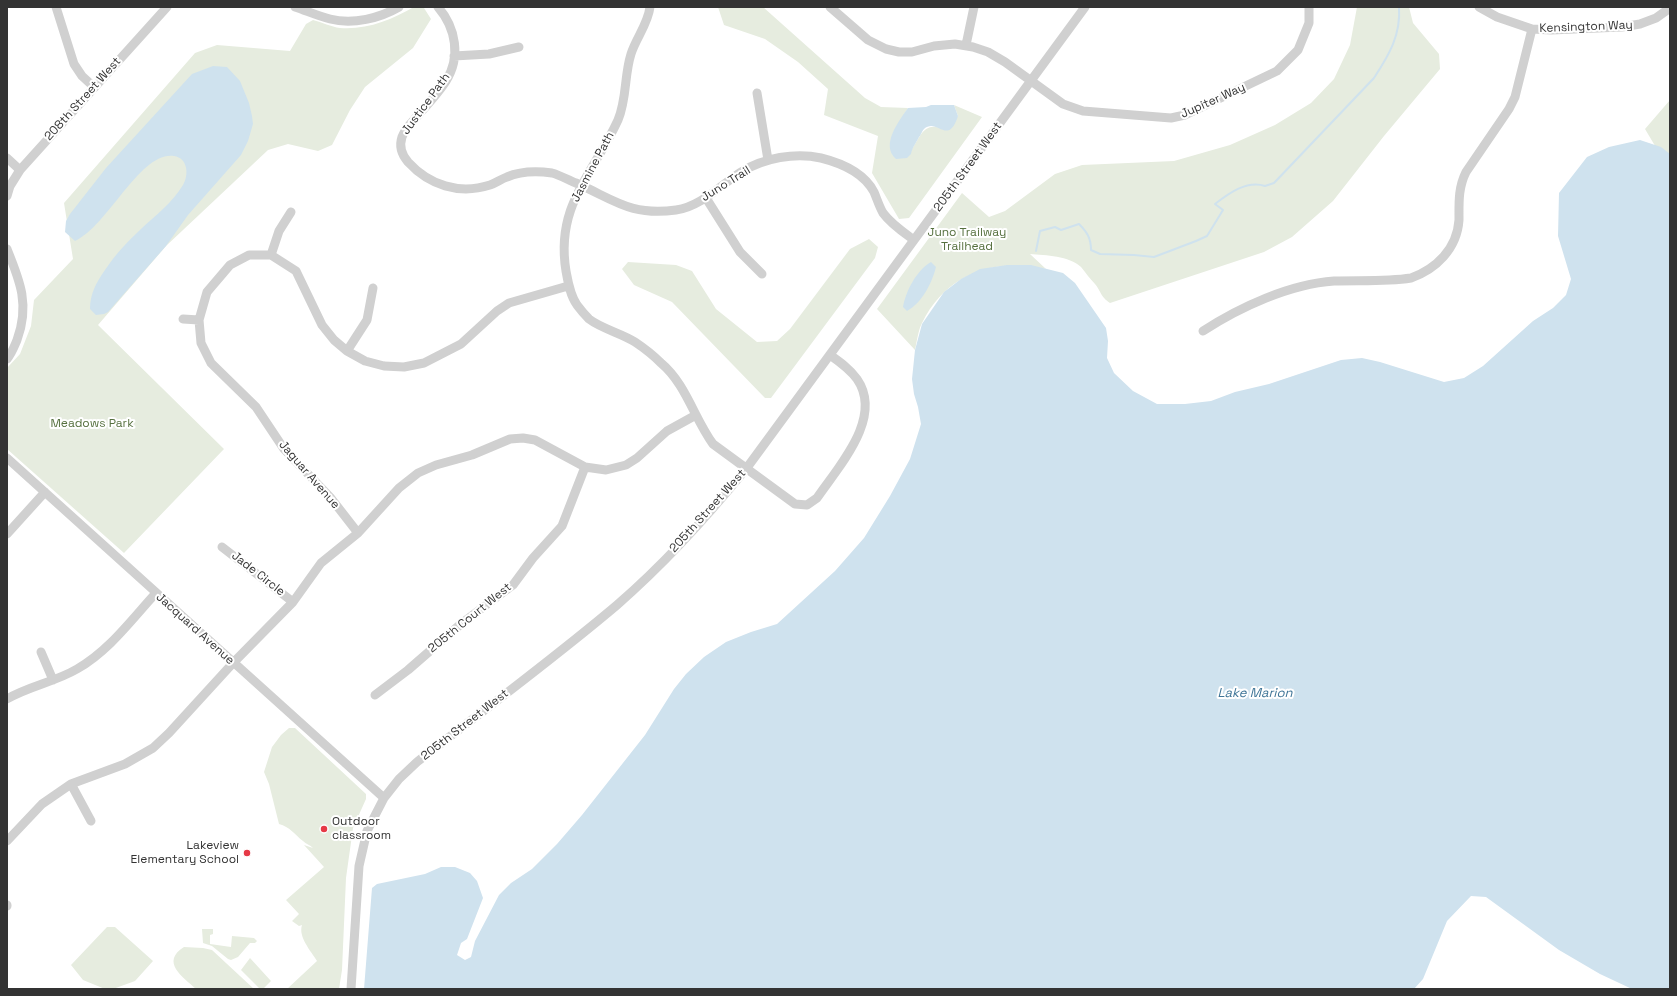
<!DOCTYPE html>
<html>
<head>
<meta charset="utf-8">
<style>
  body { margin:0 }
  #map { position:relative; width:1677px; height:996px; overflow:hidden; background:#fff; font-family:"Space Grotesk",sans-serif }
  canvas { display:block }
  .frame { position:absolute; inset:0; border:8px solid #333; pointer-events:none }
</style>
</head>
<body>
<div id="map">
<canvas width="1677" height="996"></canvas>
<div class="frame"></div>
</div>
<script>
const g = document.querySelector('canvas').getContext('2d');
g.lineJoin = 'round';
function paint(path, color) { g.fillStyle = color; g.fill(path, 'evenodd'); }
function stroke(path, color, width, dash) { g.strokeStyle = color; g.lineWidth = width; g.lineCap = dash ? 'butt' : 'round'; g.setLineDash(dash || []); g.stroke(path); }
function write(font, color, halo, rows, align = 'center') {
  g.font = font + ' "Space Grotesk",sans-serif'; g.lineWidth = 4; g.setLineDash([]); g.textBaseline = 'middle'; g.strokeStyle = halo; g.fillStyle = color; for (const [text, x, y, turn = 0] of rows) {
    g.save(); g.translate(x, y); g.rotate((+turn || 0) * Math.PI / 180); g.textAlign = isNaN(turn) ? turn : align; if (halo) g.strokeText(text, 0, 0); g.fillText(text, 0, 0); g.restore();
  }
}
paint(new Path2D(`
  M 414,7 L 424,8 L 431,19 L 413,48 L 365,87 L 350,110 L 332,145 L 318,151 L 288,144 L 268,150 L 166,246 L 98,325 L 224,449 L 124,553 L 7,449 L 7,368 L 20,354 L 31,326 L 34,300 L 73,259 L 64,203 L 195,53 L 217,45 L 290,51 L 306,24 L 313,20 C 322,22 331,27 340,28 C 367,30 391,20 414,7 Z
  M 718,7 L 763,7 L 865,98 L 881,107 L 908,108 L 893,133 L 912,149 C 921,135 925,120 945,130 L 958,116 L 954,105 L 982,117 L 909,218 L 899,219 L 872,173 L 878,136 L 824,115 L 828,89 L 798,62 L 765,39 L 724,25 Z
  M 1357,7 L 1409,7 L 1413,23 L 1439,54 L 1440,69 L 1384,136 L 1333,201 L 1292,237 L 1264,252 L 1110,303 C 1100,296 1102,293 1095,284 C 1090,279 1086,273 1081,267 C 1069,256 1046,255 1030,254 L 1046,269 C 995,257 946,274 922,323 C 918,331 917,341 915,350 L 877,309 L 962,193 L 989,217 L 1005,211 L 1055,174 L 1082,165 L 1174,161 L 1230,145 L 1275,125 L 1311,103 L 1334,79 L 1350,45 Z
  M 1670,100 L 1670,171 L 1645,129 Z
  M 869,239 L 878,247 L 875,258 L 771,398 L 765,398 L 672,302 L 634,285 L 622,269 L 628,262 L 676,265 L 692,271 L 716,309 L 757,342 L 777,341 L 790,329 L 850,249 Z
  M 289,728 L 295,728 L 366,794 L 366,799 L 353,828 L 346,878 L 342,970 L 339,989 L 287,989 L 317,961 C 311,951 298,937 302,925 L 299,926 L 292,921 L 299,914 L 286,900 L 324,867 L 304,845 L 313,848 C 310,845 306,844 303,841 C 294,834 290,827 279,824 L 269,784 L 264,772 L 272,747 L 281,735 Z
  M 107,927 L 115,927 L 153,961 L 135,981 L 113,989 L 105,989 L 83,980 L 71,965 Z
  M 202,929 L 213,929 L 213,934 L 210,935 L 210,944 L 231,947 L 232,936 L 254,938 L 257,941 L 255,943 L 250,943 L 238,957 L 231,960 L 228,959 L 212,946 L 203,943 Z
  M 184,947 L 203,948 L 212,950 L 254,989 L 196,989 C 183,977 160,962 184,947 Z
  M 250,958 L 271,981 L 263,989 L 260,989 L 241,970 Z`), '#e6ecdf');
paint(new Path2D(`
  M 213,66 L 227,67 L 240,81 L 249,103 L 252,116 L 253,124 L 248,141 L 241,155 L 188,215 L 166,246 L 108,312 L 104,314 L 96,315 L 90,309 C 90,294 96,283 105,270 C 115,255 127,242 141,229 C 156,215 172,203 183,185 C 189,175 188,158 174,156 C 140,151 109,225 75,241 L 65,232 L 66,221 L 70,214 L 106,168 L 192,74 Z
  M 931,105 L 954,105 L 958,116 C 948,147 937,117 924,129 C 922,131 921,135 919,137 C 916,143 912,148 911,154 L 907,158 L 896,159 C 880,145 899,121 908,108 L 926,107 Z
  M 1640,140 L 1661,147 L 1670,154 L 1670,989 L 1632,989 L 1600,974 L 1559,950 L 1486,897 L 1471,896 L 1447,921 L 1423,979 L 1414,989 L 364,989 L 372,888 L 377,884 L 425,874 L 441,867 L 455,867 L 470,873 L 477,881 L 483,898 L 467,939 L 461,943 L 457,955 L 465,960 L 471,957 L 475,941 L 499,895 L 511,883 L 532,869 L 557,844 L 582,815 L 645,735 L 674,689 L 686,674 L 704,657 L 726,642 L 751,632 L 777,624 L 835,571 L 864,538 L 890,496 L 910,459 L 921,424 L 918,407 L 914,394 L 912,379 L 915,350 L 922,324 L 944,292 L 961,279 L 980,269 L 1007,265 L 1031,265 L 1063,273 L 1075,283 L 1106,328 L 1108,341 L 1107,358 L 1114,373 L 1133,391 L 1157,404 L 1185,404 L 1211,401 L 1235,392 L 1269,384 L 1341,360 L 1362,358 L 1380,362 L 1444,382 L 1464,378 L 1483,366 L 1533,321 L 1553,308 L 1566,295 L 1571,279 L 1558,236 L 1559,193 L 1587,157 L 1609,147 Z
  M 931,262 L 936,267 C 932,283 922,303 907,311 L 903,307 C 906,291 916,271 931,262 Z`), '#cfe2ee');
stroke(new Path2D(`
  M 1036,251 L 1040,231 L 1055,227 L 1061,230 L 1079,224 C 1087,232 1091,238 1091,250 L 1100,254 L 1134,255 L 1154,257 L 1196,241 L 1207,236 L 1223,210 L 1215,204 C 1229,193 1247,180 1265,186 L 1274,183 L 1374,78 C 1389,55 1401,35 1399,7`), '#cfe2ee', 2);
stroke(new Path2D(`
  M 56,7 L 74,64 L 82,76 L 94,87
  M 295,7 C 307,11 318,16 330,19 C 353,25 380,18 399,7
  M 438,7 C 456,28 461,57 446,81 C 439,92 429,103 420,113 C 414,120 405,128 402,137 C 399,146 402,155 408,162 C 429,185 459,195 490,185 C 496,183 501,179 507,177 C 521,171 537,171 552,173 C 560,175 568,180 576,183 C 615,200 630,216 676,210 C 700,207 721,185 741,172 C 764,158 795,152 821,158 C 841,163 864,173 874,192 C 877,199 879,206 883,213 C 891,224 903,232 914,240
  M 650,7 C 648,24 636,38 631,54 C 624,76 627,99 618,120 C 594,173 555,205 566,271 C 568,282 570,295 577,305 C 580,309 585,315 589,319 C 602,329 621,333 635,342 C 644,348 653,355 661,363 C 686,384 694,418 713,444 L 795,504 L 807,505 L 817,498 C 838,467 884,418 857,379 C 850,369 840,362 830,355
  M 830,7 L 868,40 L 886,49 L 899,52 L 912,52 L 934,46 L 955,44 L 973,47 L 988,52 L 1005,62 L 1063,104 L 1083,111 L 1171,118 L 1185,115 L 1277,71 L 1298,50 L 1309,23 L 1309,7
  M 1479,7 L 1497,17 L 1532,29 L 1551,30 L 1622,27 L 1640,24 L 1656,18 L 1670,8
  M 966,45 L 974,7
  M 454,56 L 489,54 L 519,47
  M 757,93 L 768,160
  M 7,158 L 20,170
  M 7,196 L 10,186 L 20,170 L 167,7
  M 706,198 L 740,252 L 762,274
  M 7,249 C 20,281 30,305 17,340 C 14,347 12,353 7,359
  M 271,255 L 279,231 L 291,212
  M 183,319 L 199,320
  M 1203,331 C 1240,307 1290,284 1334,281 C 1359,280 1385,282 1411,278 C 1436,269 1457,249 1459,220 C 1459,203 1458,188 1466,172 L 1509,109 L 1515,97 L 1532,29
  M 347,351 L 367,320 L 373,288
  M 7,458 L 384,798
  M 358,533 L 330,497 L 284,449 L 256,407 L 211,363 L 201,343 L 199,320 L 207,292 L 230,265 L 249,255 L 271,255 L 296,271 L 322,325 L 334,340 L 347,351 L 365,361 L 384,366 L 404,367 L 424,363 L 461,344 L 497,311 L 509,303 L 568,286
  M 7,534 L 45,492
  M 222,547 L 293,602
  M 41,652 L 53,680
  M 375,695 L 408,670 L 462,623 L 513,585 L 533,558 L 562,526 L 585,467
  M 7,699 C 29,686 55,682 77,669 C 109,651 132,619 156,593
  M 71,784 L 91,821
  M 7,841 L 42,804 L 71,784 L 125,764 L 153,748 L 169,733 L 233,663 L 293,602 L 321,563 L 358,533 L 399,488 L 418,473 L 436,465 L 472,455 L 510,439 L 523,438 L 535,440 L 585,467 L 606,470 L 626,465 L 637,458 L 667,431 L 696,415
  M 7,905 L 7,906
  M 351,989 L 359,866 L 367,831 L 384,798 L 399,779 L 417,762 C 484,710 552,660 617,605 C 664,564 707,517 746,469 L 1085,7`), '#d0d0d0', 9);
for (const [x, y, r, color] of [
  [324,829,4,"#e63946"],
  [247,853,4,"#e63946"]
]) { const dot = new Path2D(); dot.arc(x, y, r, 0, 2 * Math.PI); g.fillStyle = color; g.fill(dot); stroke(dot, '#fff', 1.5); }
write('12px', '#333', '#fff', [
  ["Kensington Way",1586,27,-2],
  ["208th Street West",83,99,-48],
  ["Jupiter Way",1213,101,-24],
  ["Justice Path",426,104,-54],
  ["Jasmine Path",593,167,-62],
  ["205th Street West",968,167,-54],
  ["Juno Trail",726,184,-32],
  ["Jaguar Avenue",309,475,49],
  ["205th Street West",708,511,-48],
  ["Jade Circle",258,574,38],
  ["205th Court West",470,618,-39],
  ["Jacquard Avenue",195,629,42],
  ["205th Street West",465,725,-38]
]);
write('12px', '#56703f', '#fff', [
  ["Juno Trailway",967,233],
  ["Trailhead",967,247],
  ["Meadows Park",92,424]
]);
write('12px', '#333', '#fff', [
  ["Outdoor",332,822],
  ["classroom",332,836],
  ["Lakeview",239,846,"right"],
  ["Elementary School",239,860,"right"]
], 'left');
write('italic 13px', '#3f7597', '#fff', [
  ["Lake Marion",1255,693]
]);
</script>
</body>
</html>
